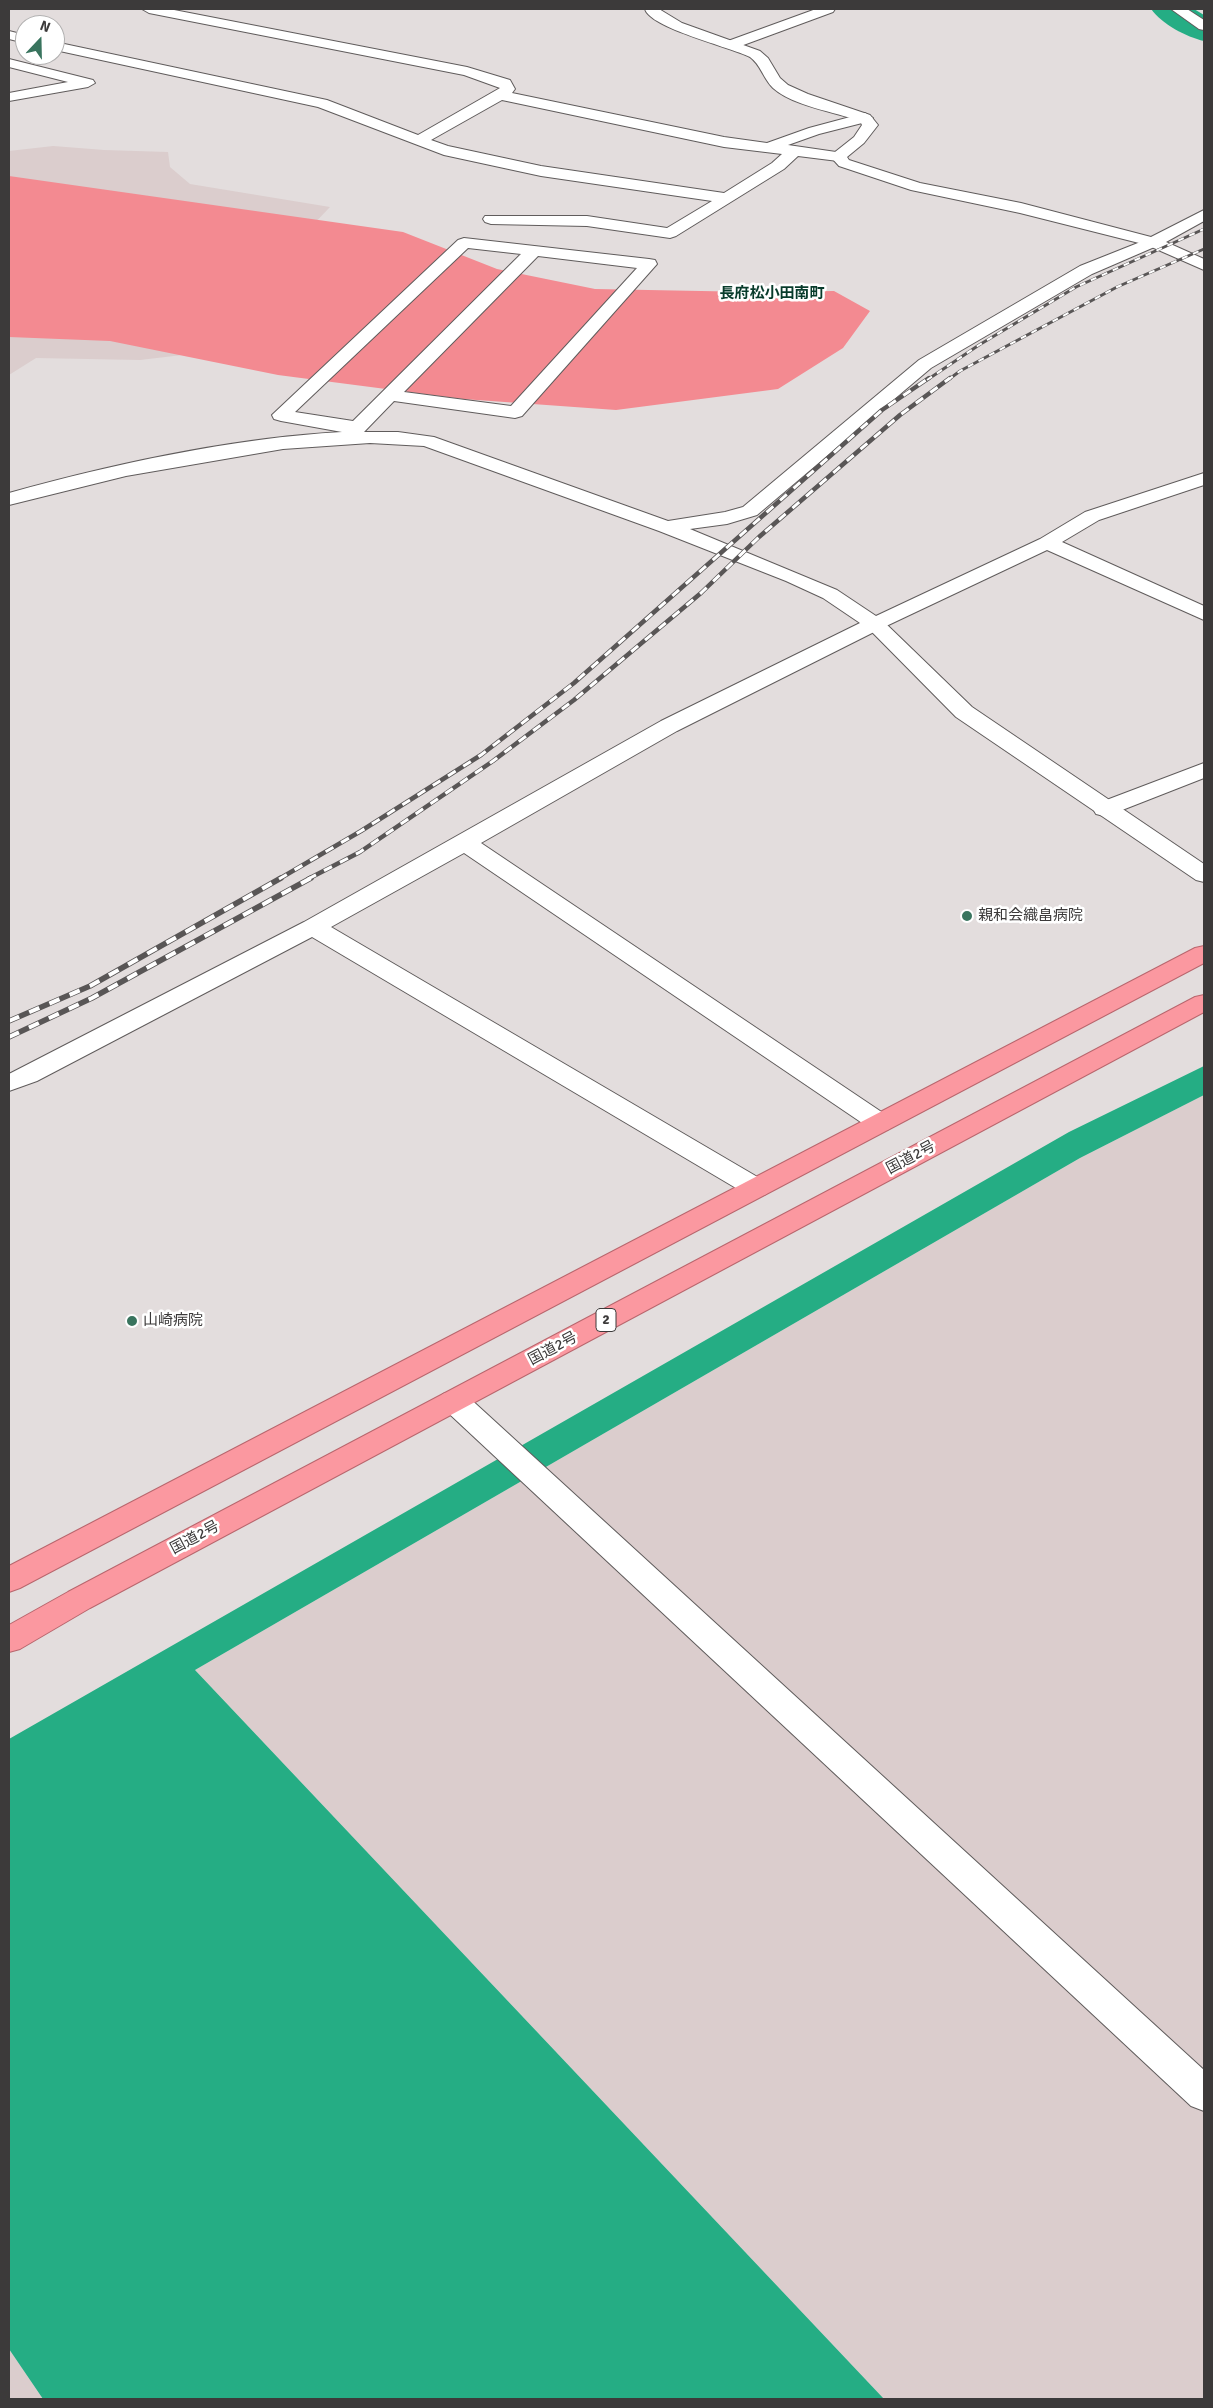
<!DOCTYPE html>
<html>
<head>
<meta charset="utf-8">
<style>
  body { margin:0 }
  #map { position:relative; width:1213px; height:2408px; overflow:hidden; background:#e3dddd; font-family:Signika,sans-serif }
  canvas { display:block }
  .frame { position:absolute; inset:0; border:10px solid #3c3a3a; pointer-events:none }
  .north { position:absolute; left:15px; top:15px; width:50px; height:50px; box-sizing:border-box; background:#fff; border:1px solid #b1b0b0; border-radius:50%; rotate:21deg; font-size:14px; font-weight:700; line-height:20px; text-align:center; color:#3c3a3a }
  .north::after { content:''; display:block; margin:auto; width:18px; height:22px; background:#39745e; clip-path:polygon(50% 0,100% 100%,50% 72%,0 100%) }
</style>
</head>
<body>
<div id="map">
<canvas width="1213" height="2408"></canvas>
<div class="frame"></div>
<div class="north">N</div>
</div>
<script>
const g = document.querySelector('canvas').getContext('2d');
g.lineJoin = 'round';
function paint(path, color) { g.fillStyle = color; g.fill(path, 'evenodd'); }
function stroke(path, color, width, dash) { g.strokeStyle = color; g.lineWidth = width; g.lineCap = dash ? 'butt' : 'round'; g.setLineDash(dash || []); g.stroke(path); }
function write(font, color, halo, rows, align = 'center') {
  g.font = font + ' Signika,"Noto Sans JP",sans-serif'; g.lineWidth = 5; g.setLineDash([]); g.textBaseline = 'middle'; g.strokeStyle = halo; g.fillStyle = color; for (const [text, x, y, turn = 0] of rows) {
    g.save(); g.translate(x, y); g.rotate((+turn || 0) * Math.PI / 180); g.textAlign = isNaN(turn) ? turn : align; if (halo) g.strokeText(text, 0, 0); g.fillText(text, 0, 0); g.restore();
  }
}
paint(new Path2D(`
  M 53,146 L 104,150 L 168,152 L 170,167 L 190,184 L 330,207 L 309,229 L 250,347 L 140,360 L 36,358 L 9,375 L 9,151 Z
  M 1204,1095 L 1204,2399 L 884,2399 L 195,1670 L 1080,1158 Z
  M 9,2349 L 43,2399 L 9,2399 Z`), '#dbcdcd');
paint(new Path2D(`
  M 9,176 L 403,232 L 497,269 L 595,289 L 754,292 L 834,291 L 870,311 L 843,348 L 778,389 L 616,410 L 463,399 L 278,375 L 110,341 L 9,337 Z`), '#f38a91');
paint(new Path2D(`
  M 1204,1066 L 1204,1095 L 1080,1158 L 195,1670 L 884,2399 L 43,2399 L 9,2349 L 9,1739 L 1069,1132 Z`), '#25ad84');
paint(new Path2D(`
  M 1151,9 L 1194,9 L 1204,15 L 1204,41 C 1186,37 1162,24 1151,9 Z`), '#25ad84');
const minor = new Path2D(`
  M 142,9 L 169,9 L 467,67 L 510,80 L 515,89 L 512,93 L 724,137 L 767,143 L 809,128 L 865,113 L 873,118 L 870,121 L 819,134 L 788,145 L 843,153 L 846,156 L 843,159 L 838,161 L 798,156 L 784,169 L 676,236 L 670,238 L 587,226 L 491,224 L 485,222 L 483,219 L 485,216 L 587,216 L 667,228 L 712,201 L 541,176 L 444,155 L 318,107 L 55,50 L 55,42 L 327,100 L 418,135 L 500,88 L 464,75 L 149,13 ZM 502,100 L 724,147 L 782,154 L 772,163 L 724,193 L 541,166 L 448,146 L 431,140 Z
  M 816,9 L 835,9 L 833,12 L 738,47 L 728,47 L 726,44 L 728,41 Z
  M 1171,9 L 1187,9 L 1204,20 L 1204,30 L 1199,29 Z
  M 9,31 L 25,35 L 25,43 L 9,39 Z
  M 9,59 L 93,80 L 95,83 L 88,87 L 9,101 L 9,93 L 68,82 L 9,67 Z
  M 1153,237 L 1159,239 L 1161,242 L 1159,245 L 1092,274 L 931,368 L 757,515 L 727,524 L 690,529 L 837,590 L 876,616 L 1040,539 L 1085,512 L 1204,473 L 1204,485 L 1099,520 L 1062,542 L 1204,606 L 1204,620 L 1047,550 L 882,628 L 677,731 L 481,843 L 889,1117 L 893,1123 L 889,1129 L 880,1131 L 871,1129 L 464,853 L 331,927 L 766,1182 L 770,1188 L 766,1194 L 756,1197 L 746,1194 L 312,937 L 37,1081 L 9,1091 L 9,1074 L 304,922 L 661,721 L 860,623 L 823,598 L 786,581 L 659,531 L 424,446 L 370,443 L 283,449 L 126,476 L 9,505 L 9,493 C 113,464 234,438 342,432 L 281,421 L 274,419 L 272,415 L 458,240 L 464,238 L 649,259 L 655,260 L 657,264 L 522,416 L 515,418 L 394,401 L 364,432 L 398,432 L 434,437 L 668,521 L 725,512 L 743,507 L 919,360 L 1080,266 ZM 468,248 L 521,254 L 353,421 L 295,412 ZM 538,256 L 637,268 L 511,406 L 404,392 Z
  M 1204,763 L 1204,778 L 1112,814 L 1104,816 L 1096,814 L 1093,809 L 1096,804 Z
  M 454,1391 L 465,1394 L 1204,2070 L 1204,2111 L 1191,2106 L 443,1408 L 439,1401 L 443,1394 Z`);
const tertiary = new Path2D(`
  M 645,9 L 659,9 L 682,23 L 760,51 L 768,58 L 780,78 L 788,85 L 808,94 L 870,115 L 878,125 L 864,143 L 847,157 L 849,160 L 920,183 L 1021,203 L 1151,237 L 1204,210 L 1204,221 L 1166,242 L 1204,259 L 1204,270 L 1147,245 L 1020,213 L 911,190 L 839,166 L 830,156 L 854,137 L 862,125 L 860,121 C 835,112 793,106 773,88 C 763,78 761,65 750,57 C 730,47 650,28 645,9 Z
  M 875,618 L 882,620 L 972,707 L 1204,864 L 1204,882 L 1196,880 L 956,717 L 868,628 L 865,624 L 868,620 Z`);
const trunk = new Path2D(`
  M 1204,946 L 1204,963 L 20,1588 L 9,1592 L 9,1566 L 1195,948 Z
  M 1204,995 L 1204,1012 L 90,1608 L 20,1649 L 9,1652 L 9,1625 L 68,1592 L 1195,997 Z`);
stroke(minor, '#605c5c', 2);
stroke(tertiary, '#605c5c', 2);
stroke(trunk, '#b8666d', 2);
paint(minor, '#fff');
paint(tertiary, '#fff');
paint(trunk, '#fb98a0');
const railFar2 = new Path2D(`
  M 927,380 L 979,345 L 1076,287 L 1204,229
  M 948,380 L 960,371 L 1117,287 L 1204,249`);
const railFar1 = new Path2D(`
  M 279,879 L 361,831 L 481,755 L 574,683 L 882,410 L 929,378
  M 308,879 L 360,852 L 493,761 L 574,700 L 701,593 L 759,537 L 900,415 L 950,378`);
const rail = new Path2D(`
  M 9,1021 L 90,986 L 281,878
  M 9,1037 L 92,998 L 311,878`);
stroke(railFar2, '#595656', 3);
stroke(railFar1, '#595656', 4.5);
stroke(rail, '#595656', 5.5);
stroke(railFar2, '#fff', 2, [6]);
stroke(railFar1, '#fff', 3, [9]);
stroke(rail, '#fff', 4, [11]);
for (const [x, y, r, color] of [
  [967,916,6,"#39745e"],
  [132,1321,6,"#39745e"]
]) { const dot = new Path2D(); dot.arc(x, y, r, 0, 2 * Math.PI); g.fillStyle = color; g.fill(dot); stroke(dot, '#fff', 2); }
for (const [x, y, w] of [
  [606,1320,20]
]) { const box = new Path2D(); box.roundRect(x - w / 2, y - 11.5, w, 23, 4); g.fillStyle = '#fff'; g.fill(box); stroke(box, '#3c3a3a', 1); }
write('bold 14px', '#3c3a3a', null, [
  ["2",606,1320]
]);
write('bold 15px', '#083b2b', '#fff', [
  ["長府松小田南町",772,294]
]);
write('15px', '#3c3a3a', '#fff', [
  ["親和会織畠病院",978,916],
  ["山崎病院",143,1321]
], 'left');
write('15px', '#3c3a3a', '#fff', [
  ["国道2号",911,1158,-28],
  ["国道2号",553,1349,-28],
  ["国道2号",195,1538,-28]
]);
</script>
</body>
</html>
